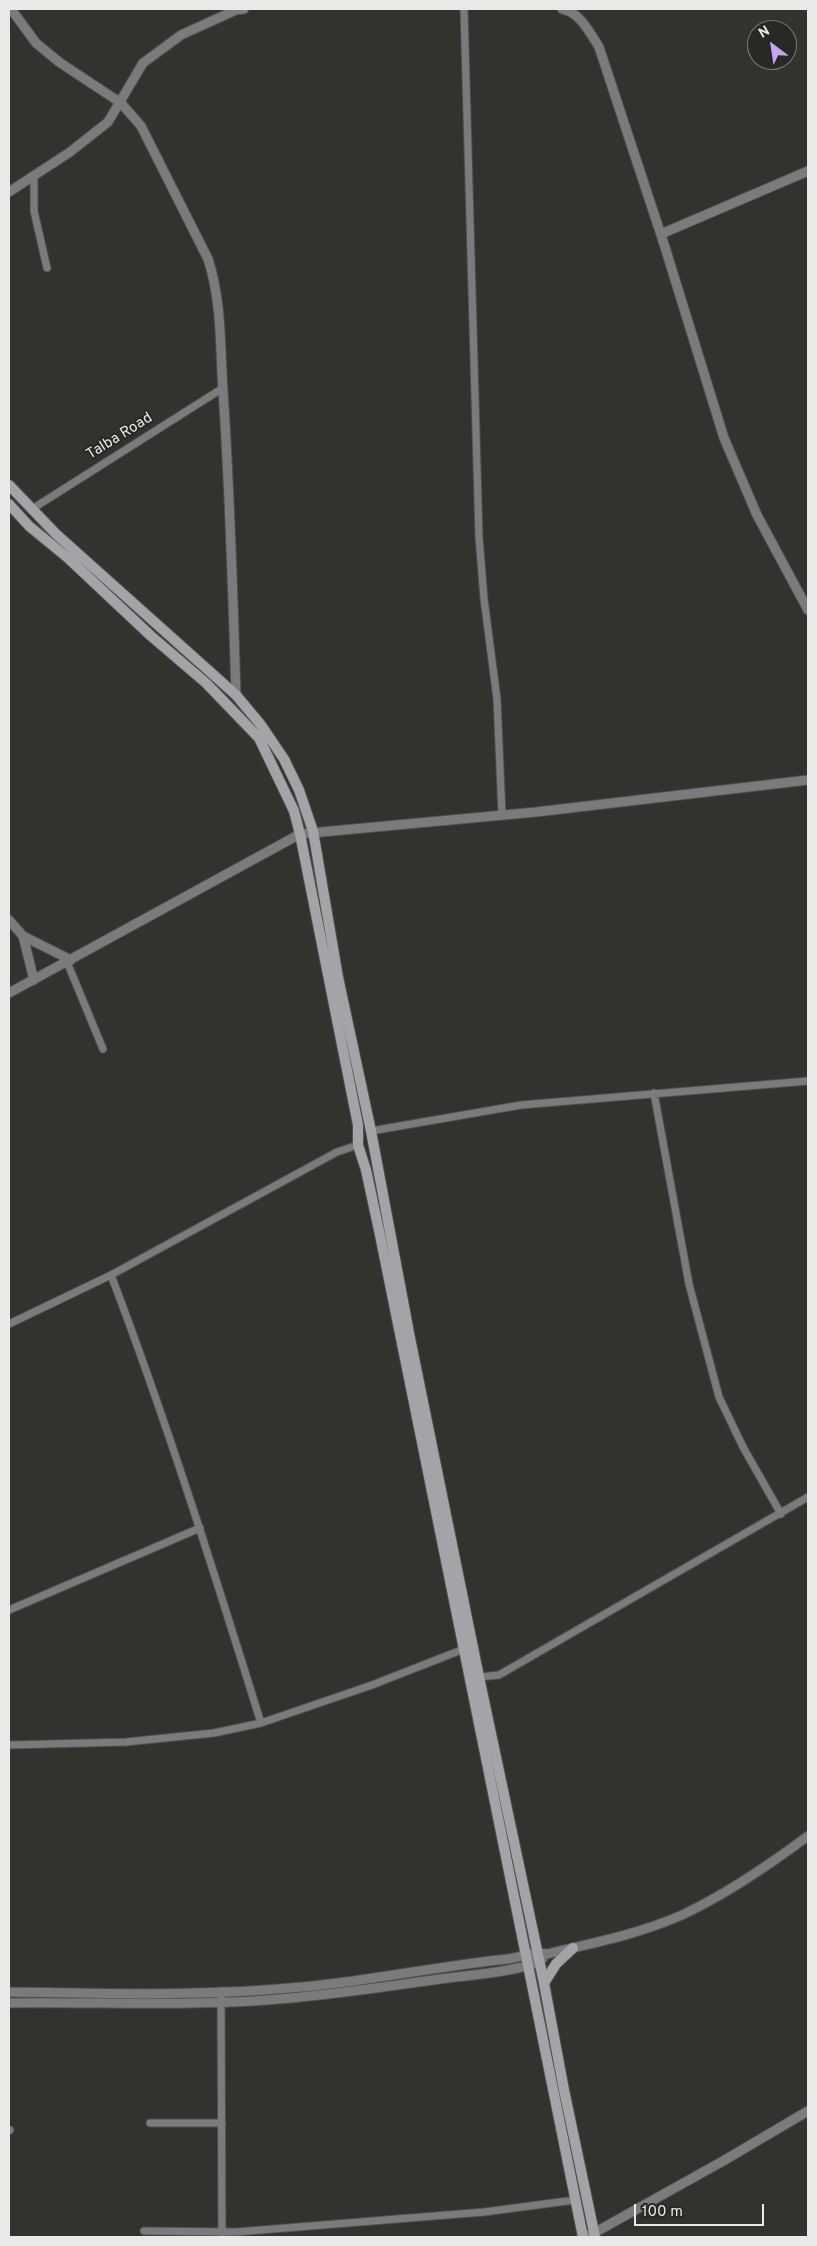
<!DOCTYPE html>
<html>
<head>
<meta charset="utf-8">
<style>
  body { margin:0 }
  #map { position:relative; width:817px; height:2246px; overflow:hidden; background:#30332e; font-family:Overpass,sans-serif }
  canvas { display:block }
  .frame { position:absolute; inset:0; border:10px solid #e8eae7; pointer-events:none }
  .north { position:absolute; left:747px; top:20px; width:50px; height:50px; box-sizing:border-box; background:#262924; border:1px solid #747672; border-radius:50%; rotate:329deg; font-size:14px; font-weight:700; line-height:20px; text-align:center; color:#e8eae7 }
  .north::after { content:''; display:block; margin:auto; width:18px; height:22px; background:#c5a7f1; clip-path:polygon(50% 0,100% 100%,50% 72%,0 100%) }
  .scale { position:absolute; left:634px; top:2204px; width:130px; height:22px; box-sizing:border-box; border:2px solid #e8eae7; border-top:0; padding-left:6px; font-size:15px; line-height:18px; white-space:nowrap; color:#e8eae7; -webkit-text-stroke:4px #262924; paint-order:stroke }
</style>
</head>
<body>
<div id="map">
<canvas width="817" height="2246"></canvas>
<div class="frame"></div>
<div class="north">N</div>
<div class="scale">100 m</div>
</div>
<script>
const g = document.querySelector('canvas').getContext('2d');
g.lineJoin = 'round';
function stroke(path, color, width, dash) { g.strokeStyle = color; g.lineWidth = width; g.lineCap = dash ? 'butt' : 'round'; g.setLineDash(dash || []); g.stroke(path); }
function write(font, color, halo, rows, align = 'center') {
  g.font = font + ' Overpass,sans-serif'; g.lineWidth = 4; g.setLineDash([]); g.textBaseline = 'middle'; g.strokeStyle = halo; g.fillStyle = color; for (const [text, x, y, turn = 0] of rows) {
    g.save(); g.translate(x, y); g.rotate((+turn || 0) * Math.PI / 180); g.textAlign = isNaN(turn) ? turn : align; if (halo) g.strokeText(text, 0, 0); g.fillText(text, 0, 0); g.restore();
  }
}
const minor = new Path2D(`
  M 464,9 L 479,537 L 484,599 L 497,699 L 502,815
  M 34,176 L 34,211 L 47,268
  M 32,509 L 223,388
  M 67,962 L 103,1049
  M 654,1093 L 689,1284 L 719,1397 L 743,1447 L 781,1514
  M 371,1131 L 521,1105 L 808,1081
  M 111,1275 C 167,1422 214,1572 261,1723
  M 9,1324 L 111,1275 L 337,1152 L 358,1145
  M 9,1610 L 200,1528
  M 479,1677 L 499,1675 L 808,1497
  M 9,1745 L 126,1742 L 214,1733 L 261,1723 L 372,1685 L 464,1649
  M 221,1991 L 222,2237
  M 150,2123 L 222,2123
  M 9,2130 L 10,2130
  M 144,2231 L 236,2232 L 484,2212 L 575,2200`);
const tertiary = new Path2D(`
  M 11,9 L 36,43 L 59,62 L 121,103 L 141,126 L 208,259 C 222,302 220,347 223,391 C 230,492 233,594 236,695
  M 562,9 C 580,12 590,33 599,47 L 664,244 L 724,438 L 757,515 L 808,610
  M 9,192 L 70,152 L 108,122 L 143,63 L 181,35 L 236,10 L 244,9
  M 661,234 L 808,171
  M 9,920 L 23,936 L 71,960
  M 23,936 L 34,980
  M 9,993 L 300,834 L 536,812 L 808,780
  M 9,1992 C 118,1994 229,1997 338,1983 C 394,1976 450,1965 507,1959 C 521,1957 533,1951 547,1954 C 593,1943 639,1934 682,1915 C 727,1894 769,1865 808,1836
  M 9,2003 C 95,2002 181,2006 267,2000 C 327,1996 388,1986 448,1978 C 470,1975 528,1971 543,1958
  M 583,2237 L 594,2233 L 723,2161 L 808,2111`);
const secondary = new Path2D(`
  M 9,485 L 56,534 L 236,695 L 261,725 L 284,759 L 299,790 L 313,831 L 338,977 L 371,1131 L 410,1338 L 479,1677 L 544,1983 L 564,2090 L 595,2237
  M 9,504 L 29,526 L 68,558 L 151,636 L 206,683 L 259,738 L 294,811 L 300,834 L 358,1125 L 358,1145 L 366,1170 L 380,1235 L 583,2237
  M 544,1983 L 556,1964 L 573,1948`);
stroke(minor, '#4d504c', 9);
stroke(tertiary, '#4d504c', 11);
stroke(secondary, '#4d504c', 12);
stroke(minor, '#7b7a7d', 7);
stroke(tertiary, '#7b7a7d', 9);
stroke(secondary, '#a4a3a7', 10);
write('15px', '#e8eae7', '#262924', [
  ["Talba Road",120,437,-32]
]);
</script>
</body>
</html>
